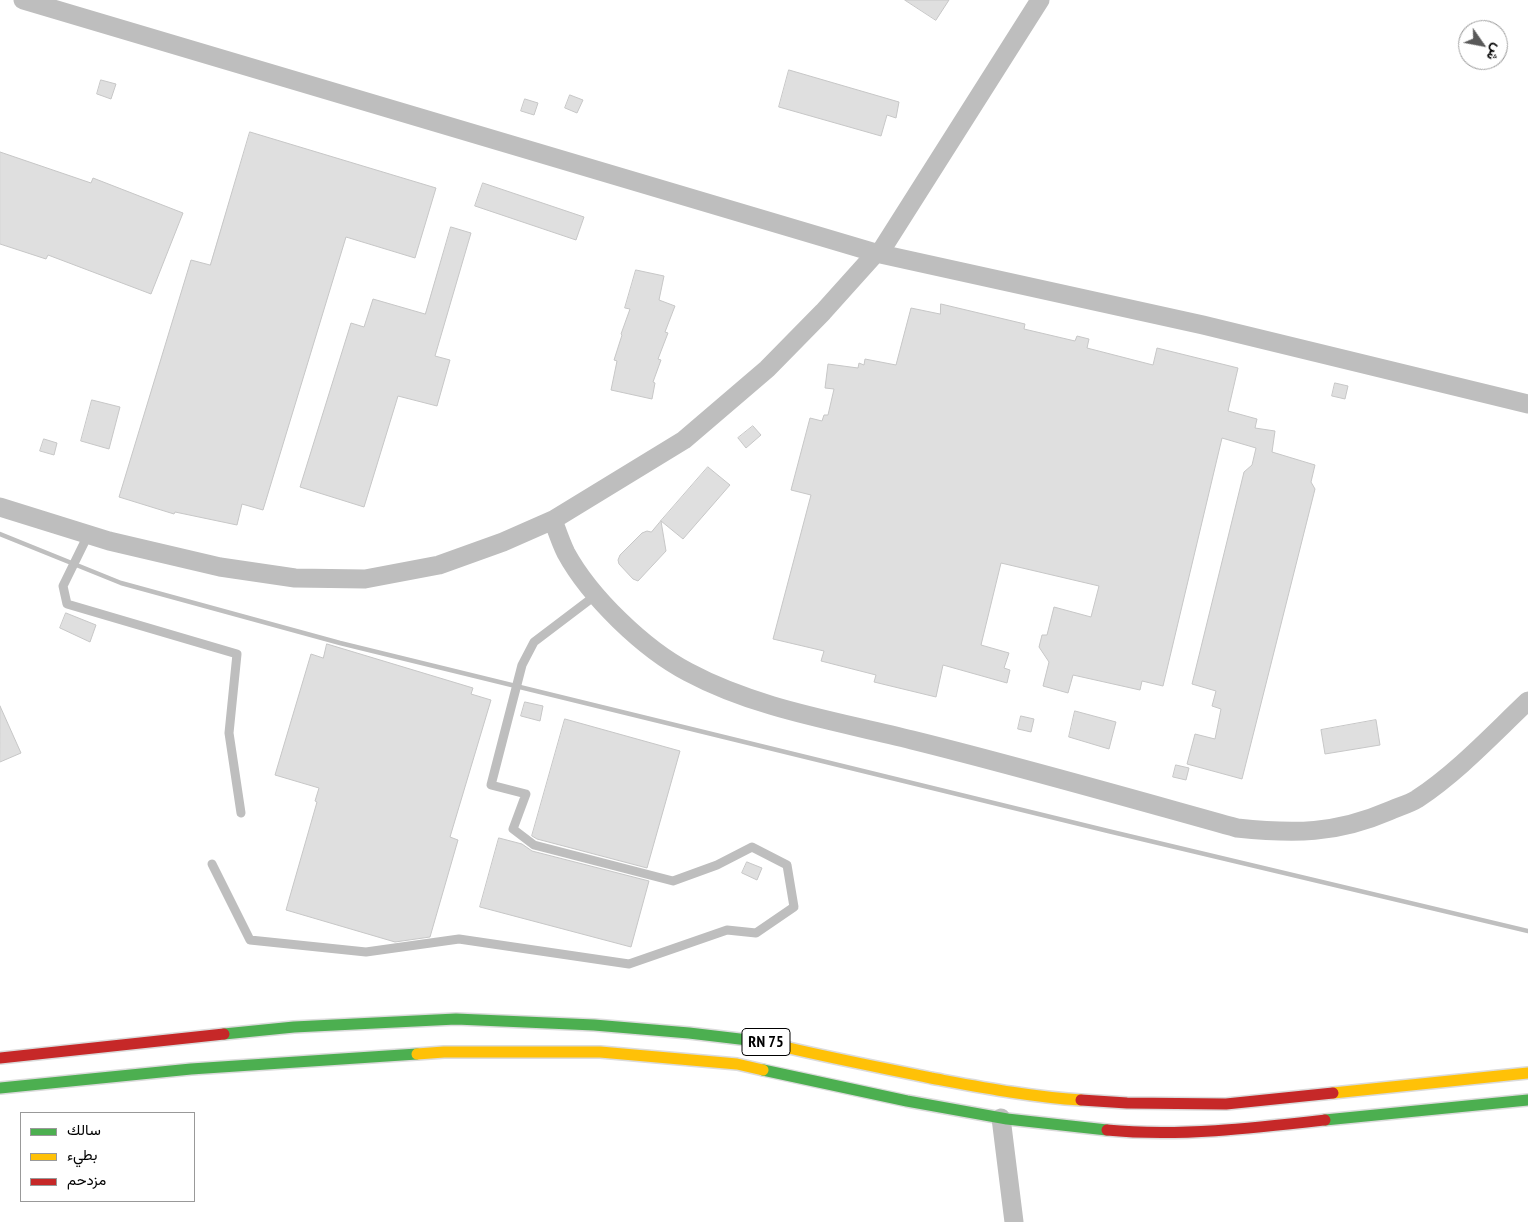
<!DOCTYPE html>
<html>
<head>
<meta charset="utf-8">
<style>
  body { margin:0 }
  #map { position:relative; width:1528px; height:1222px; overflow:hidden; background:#fff; font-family:"PT Sans Narrow",Vazirmatn,sans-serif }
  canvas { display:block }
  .legend { position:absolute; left:20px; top:1112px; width:175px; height:90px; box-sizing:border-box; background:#fff; border:1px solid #999; margin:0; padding:6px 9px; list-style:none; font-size:15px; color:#000 }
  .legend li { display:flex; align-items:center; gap:10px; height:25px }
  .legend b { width:25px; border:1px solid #999 }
  .north { position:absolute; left:1458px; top:20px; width:50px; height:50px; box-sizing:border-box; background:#fff; border:1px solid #999; border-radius:50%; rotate:123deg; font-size:14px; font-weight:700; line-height:20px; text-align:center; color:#000 }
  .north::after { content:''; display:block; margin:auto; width:18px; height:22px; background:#595959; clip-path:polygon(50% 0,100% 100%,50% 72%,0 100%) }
</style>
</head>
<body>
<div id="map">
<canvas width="1528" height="1222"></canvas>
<ul class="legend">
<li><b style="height:6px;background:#4caf50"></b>سالك</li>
<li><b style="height:6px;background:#ffc107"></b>بطيء</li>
<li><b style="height:6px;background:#c62828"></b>مزدحم</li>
</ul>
<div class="north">ش</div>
</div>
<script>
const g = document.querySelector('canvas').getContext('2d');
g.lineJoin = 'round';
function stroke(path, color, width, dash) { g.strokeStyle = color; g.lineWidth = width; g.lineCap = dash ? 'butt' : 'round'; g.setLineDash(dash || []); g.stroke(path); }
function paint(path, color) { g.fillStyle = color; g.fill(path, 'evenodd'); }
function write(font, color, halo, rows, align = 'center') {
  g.font = font + ' "PT Sans Narrow",sans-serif'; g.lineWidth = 4; g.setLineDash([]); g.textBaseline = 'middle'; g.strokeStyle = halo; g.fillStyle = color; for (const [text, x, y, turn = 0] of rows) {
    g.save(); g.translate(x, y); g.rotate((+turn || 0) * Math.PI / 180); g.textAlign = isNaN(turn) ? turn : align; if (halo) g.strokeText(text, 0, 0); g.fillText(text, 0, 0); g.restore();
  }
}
stroke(new Path2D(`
  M 0,534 L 121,583 L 340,643 L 1108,831 L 1528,931`), '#bfbfbf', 4.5);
const building = new Path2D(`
  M 905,0 L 949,0 L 936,20 Z
  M 789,70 L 899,102 L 896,118 L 887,115 L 881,136 L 779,107 Z
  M 101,80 L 116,84 L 111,99 L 97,94 Z
  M 570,95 L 583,100 L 577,113 L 565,108 Z
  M 525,99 L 538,103 L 534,115 L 521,111 Z
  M 250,132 L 436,188 L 415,258 L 346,237 L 263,510 L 242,504 L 237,525 L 175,512 L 174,514 L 119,497 L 191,260 L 210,265 Z
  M 0,152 L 91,183 L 93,178 L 183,213 L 151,294 L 48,255 L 46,259 L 0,244 Z
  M 483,183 L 584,217 L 576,240 L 475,206 Z
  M 451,227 L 471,233 L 435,356 L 450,360 L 437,406 L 398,396 L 364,507 L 300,487 L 351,323 L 364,327 L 373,299 L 425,314 Z
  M 636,270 L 664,276 L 659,300 L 675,306 L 665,332 L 668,333 L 658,359 L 661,360 L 653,382 L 655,383 L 652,399 L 611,390 L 617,361 L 614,360 L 622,335 L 621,334 L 630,309 L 625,308 Z
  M 941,304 L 1025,324 L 1024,329 L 1075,341 L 1077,336 L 1089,339 L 1087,348 L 1153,365 L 1157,348 L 1238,368 L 1228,411 L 1257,419 L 1255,428 L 1275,431 L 1272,452 L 1315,465 L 1311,482 L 1315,489 L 1242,779 L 1187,764 L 1195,734 L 1215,739 L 1221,709 L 1212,706 L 1216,691 L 1192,684 L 1244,472 L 1252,465 L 1256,448 L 1222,438 L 1163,686 L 1142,681 L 1140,690 L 1073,675 L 1068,693 L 1043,686 L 1049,662 L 1039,647 L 1042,635 L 1047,635 L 1054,607 L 1091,617 L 1099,586 L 1001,563 L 981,645 L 1009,653 L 1004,668 L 1010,670 L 1007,683 L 943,665 L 936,697 L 874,682 L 876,675 L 821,661 L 824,651 L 773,639 L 811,495 L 791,490 L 810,418 L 822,421 L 824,415 L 828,415 L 834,389 L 825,388 L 828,364 L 858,368 L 859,363 L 864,365 L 865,359 L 896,365 L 911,308 L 940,314 Z
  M 1335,383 L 1348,386 L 1345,399 L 1332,396 Z
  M 92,400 L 120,407 L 109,449 L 81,441 Z
  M 753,426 L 761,435 L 746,448 L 738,438 Z
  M 44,439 L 57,443 L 54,455 L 40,451 Z
  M 708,467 L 730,485 L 683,539 L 661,521 Z
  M 661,521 L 666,551 L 638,581 L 633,579 L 619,564 L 618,560 L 620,555 L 642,533 L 647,531 L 651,532 Z
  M 66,613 L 96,625 L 90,642 L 60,628 Z
  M 327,644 L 473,688 L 471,694 L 491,700 L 450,837 L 458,840 L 430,937 L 395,942 L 286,910 L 317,802 L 315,801 L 319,788 L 275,775 L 311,654 L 323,658 Z
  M 525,702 L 543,706 L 540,721 L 521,716 Z
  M 0,706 L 21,753 L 0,762 Z
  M 1075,711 L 1116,722 L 1109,749 L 1069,737 Z
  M 1021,716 L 1034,719 L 1031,732 L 1018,729 Z
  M 565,719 L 680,751 L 647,868 L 537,839 L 532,836 Z
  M 1376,720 L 1380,745 L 1325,754 L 1321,730 Z
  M 1176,765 L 1189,768 L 1186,780 L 1173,777 Z
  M 499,838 L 522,844 L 532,851 L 649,881 L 631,947 L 480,907 Z
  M 747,862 L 762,868 L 757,880 L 742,873 Z`);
paint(building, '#dfdfdf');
stroke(building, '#c7c7c7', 1);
const fast = new Path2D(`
  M 224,1034 L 294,1027 L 456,1019 L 594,1025 L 689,1033 L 765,1042 L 789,1048
  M 763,1070 L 907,1101 L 1007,1119 L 1107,1130
  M 0,1088 L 191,1069 L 417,1054
  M 1325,1120 L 1528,1100`);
const slow = new Path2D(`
  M 789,1048 C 836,1059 883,1068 931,1078 C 980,1087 1031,1097 1081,1100
  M 417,1054 L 444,1052 L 600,1052 L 737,1064 L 763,1070
  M 1333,1093 L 1528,1073`);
const jam = new Path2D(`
  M 0,1058 L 224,1034
  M 1081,1100 L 1127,1103 L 1226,1104 L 1333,1093
  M 1107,1130 C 1177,1137 1255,1128 1325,1120`);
stroke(fast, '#dbdbdb', 14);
stroke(slow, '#dbdbdb', 14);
stroke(jam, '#dbdbdb', 14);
stroke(new Path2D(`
  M 88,535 L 63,586 L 67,604 L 237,654 L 229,733 L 241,813
  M 212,864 L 250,940 L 366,952 L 459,939 L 629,964 L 727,930 L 756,933 L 794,907 L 787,865 L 752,847 L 717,865 L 673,881 L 534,845 L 513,829 L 526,794 L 491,785 L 522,665 L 534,642 L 596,595`), '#bebebe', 9);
stroke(new Path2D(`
  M 23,0 L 876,253 L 1203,325 L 1528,404
  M 876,253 L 823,312 L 767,369 L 684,440 L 553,520 C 557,531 561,543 566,553 C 590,597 644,649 688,672 C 757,709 837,721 912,740 C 1021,767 1129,798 1237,828 C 1294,834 1336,834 1389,811 C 1398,807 1409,804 1417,799 C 1458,772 1493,734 1528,701
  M 879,254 L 1040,0
  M 0,507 L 109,541 L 220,567 L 295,578 L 365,579 L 439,565 L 503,542 L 553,520
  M 1001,1118 L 1014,1222`), '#bebebe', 19);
stroke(fast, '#4caf50', 11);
stroke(slow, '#ffc107', 11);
stroke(jam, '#c62828', 11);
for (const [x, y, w] of [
  [766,1042,48]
]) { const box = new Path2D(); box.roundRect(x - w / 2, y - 13.5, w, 27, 4); g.fillStyle = '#fff'; g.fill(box); stroke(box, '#000', 1); }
write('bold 16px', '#000', null, [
  ["RN 75",766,1042]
]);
</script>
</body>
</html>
